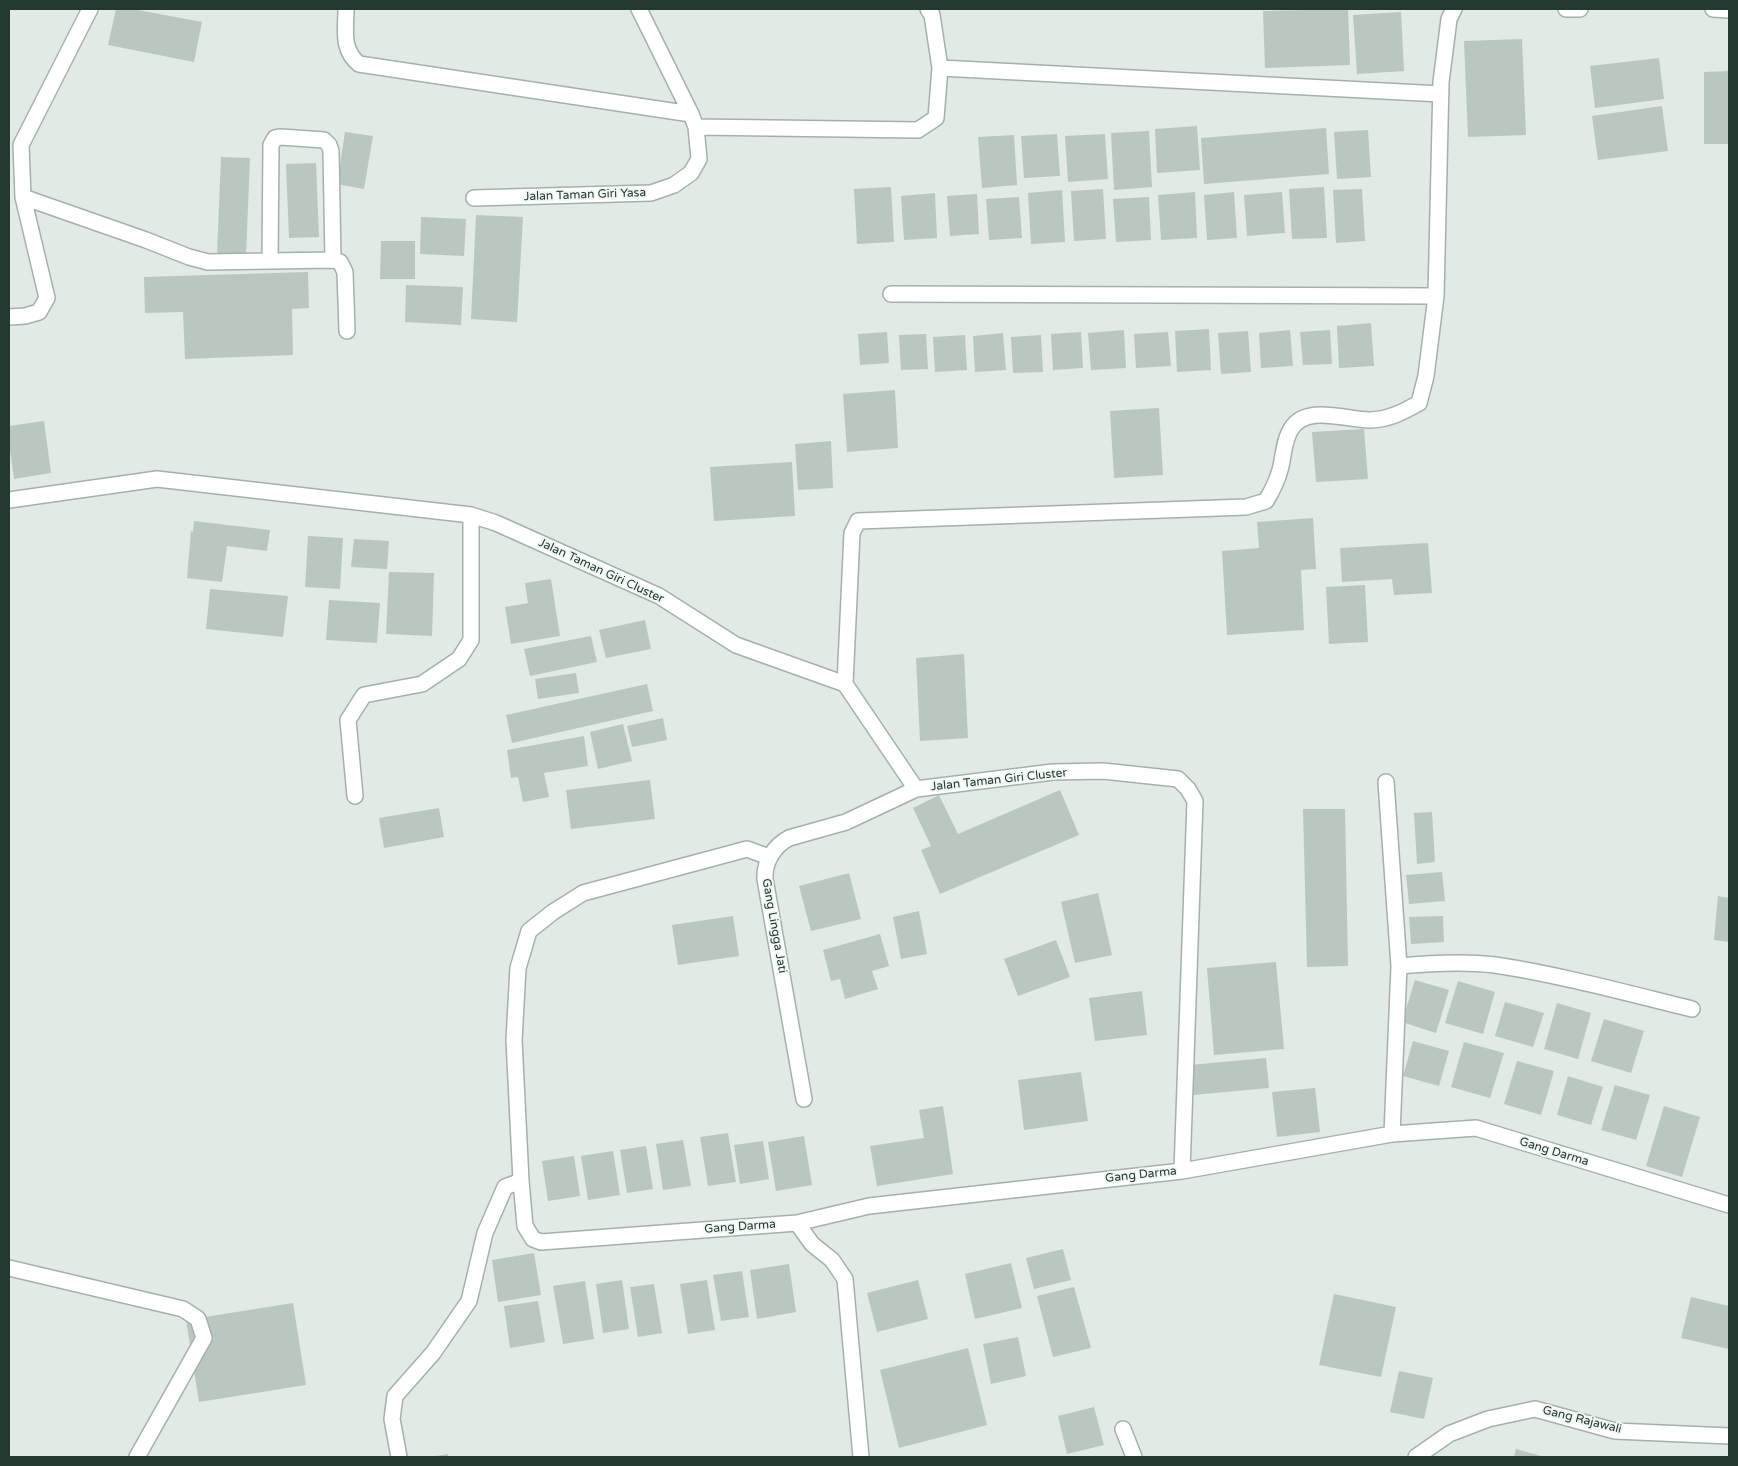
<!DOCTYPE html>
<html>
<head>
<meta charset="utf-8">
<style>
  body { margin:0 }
  #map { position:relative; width:1738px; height:1466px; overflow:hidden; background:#e1eae5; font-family:"Varela Round",sans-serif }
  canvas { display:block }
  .frame { position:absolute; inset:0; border:10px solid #233930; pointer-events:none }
</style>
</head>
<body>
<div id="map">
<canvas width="1738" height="1466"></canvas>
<div class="frame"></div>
</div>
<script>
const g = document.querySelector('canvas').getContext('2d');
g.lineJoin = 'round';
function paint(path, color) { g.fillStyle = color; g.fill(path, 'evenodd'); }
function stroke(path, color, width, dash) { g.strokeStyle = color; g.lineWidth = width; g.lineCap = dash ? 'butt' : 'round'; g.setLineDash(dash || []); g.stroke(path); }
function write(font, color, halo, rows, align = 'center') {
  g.font = font + ' "Varela Round",sans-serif'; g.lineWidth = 4; g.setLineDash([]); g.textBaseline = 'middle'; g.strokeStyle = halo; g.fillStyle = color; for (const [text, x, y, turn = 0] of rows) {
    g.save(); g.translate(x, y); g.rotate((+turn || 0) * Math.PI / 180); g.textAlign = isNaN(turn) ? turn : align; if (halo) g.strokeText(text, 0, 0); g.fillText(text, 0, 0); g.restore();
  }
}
paint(new Path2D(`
  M 116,9 L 133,9 L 202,22 L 194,62 L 108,45 Z
  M 1348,9 L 1350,65 L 1265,68 L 1263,11 Z
  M 1401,12 L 1404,71 L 1357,74 L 1353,15 Z
  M 1522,39 L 1526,135 L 1468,137 L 1464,41 Z
  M 1659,58 L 1664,99 L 1595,108 L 1590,66 Z
  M 1729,71 L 1729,144 L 1704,144 L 1704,72 Z
  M 1662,106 L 1668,151 L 1598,160 L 1592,116 Z
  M 1197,126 L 1200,170 L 1157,173 L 1155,129 Z
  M 1326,128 L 1329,174 L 1204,184 L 1201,138 Z
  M 1368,130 L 1371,177 L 1337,179 L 1334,132 Z
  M 1149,131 L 1152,187 L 1114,190 L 1111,133 Z
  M 345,132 L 373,136 L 364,189 L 337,184 Z
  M 1057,134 L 1060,176 L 1024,178 L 1021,136 Z
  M 1105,134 L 1108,179 L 1068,182 L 1065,136 Z
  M 1014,135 L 1017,185 L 982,188 L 978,137 Z
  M 221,157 L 250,158 L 246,256 L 217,255 Z
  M 316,163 L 319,237 L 289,238 L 286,164 Z
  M 891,187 L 894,242 L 857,244 L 854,189 Z
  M 1324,187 L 1327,238 L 1292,239 L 1289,189 Z
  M 1103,189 L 1106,239 L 1074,241 L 1071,191 Z
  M 1362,189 L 1365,241 L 1336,243 L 1333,190 Z
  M 1062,190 L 1065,242 L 1031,244 L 1028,193 Z
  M 1195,192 L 1197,238 L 1161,240 L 1158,195 Z
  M 1234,192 L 1237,238 L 1207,240 L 1204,195 Z
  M 1282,192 L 1285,233 L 1247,236 L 1244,195 Z
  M 935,193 L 937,238 L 904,240 L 901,196 Z
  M 977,194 L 979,234 L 950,236 L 947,196 Z
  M 1019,197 L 1022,238 L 989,240 L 986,199 Z
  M 1149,197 L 1151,240 L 1116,242 L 1113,199 Z
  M 476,215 L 523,217 L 517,322 L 471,319 Z
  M 421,217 L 466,219 L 464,256 L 420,254 Z
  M 381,241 L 415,241 L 415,279 L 380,279 Z
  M 308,272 L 309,308 L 292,309 L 293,355 L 185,359 L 183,312 L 145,313 L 144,277 Z
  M 406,285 L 463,287 L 461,325 L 405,322 Z
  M 1371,323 L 1374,366 L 1339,368 L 1337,326 Z
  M 1209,329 L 1211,370 L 1177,372 L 1175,331 Z
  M 1124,330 L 1126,368 L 1091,370 L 1088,333 Z
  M 1290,330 L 1293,366 L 1261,368 L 1259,333 Z
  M 1330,330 L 1332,364 L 1303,365 L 1300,332 Z
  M 1248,331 L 1251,372 L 1221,374 L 1218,333 Z
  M 887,332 L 889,363 L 860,365 L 858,334 Z
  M 1081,332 L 1083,368 L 1053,370 L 1051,334 Z
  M 1168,332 L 1171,366 L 1136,368 L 1134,334 Z
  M 1003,333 L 1006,370 L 975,372 L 973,336 Z
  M 926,334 L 928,369 L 901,370 L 899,335 Z
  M 965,335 L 967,370 L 935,372 L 933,337 Z
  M 1041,335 L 1043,372 L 1013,373 L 1011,337 Z
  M 895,390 L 898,448 L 847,452 L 843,394 Z
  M 1159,408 L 1163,475 L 1114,478 L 1110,411 Z
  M 44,421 L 51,473 L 14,479 L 9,443 L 9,426 Z
  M 1364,429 L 1368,479 L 1316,482 L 1312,432 Z
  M 831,441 L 833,488 L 798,490 L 795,444 Z
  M 792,462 L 795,516 L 714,521 L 710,467 Z
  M 1313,518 L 1316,569 L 1301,570 L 1304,630 L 1227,635 L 1222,551 L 1259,548 L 1257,522 Z
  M 194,521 L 270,530 L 267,551 L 227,546 L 222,582 L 187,578 L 191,531 L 193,532 Z
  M 308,536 L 343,538 L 340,589 L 305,587 Z
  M 354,539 L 389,541 L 387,569 L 351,567 Z
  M 1428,543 L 1432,593 L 1394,595 L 1392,579 L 1342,582 L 1340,548 Z
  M 389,572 L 434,573 L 432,636 L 386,634 Z
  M 551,579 L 560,636 L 511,644 L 505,607 L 528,603 L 525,583 Z
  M 1365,585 L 1368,642 L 1329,644 L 1326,587 Z
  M 210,589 L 288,596 L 283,637 L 206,629 Z
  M 329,600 L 380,603 L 377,643 L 326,640 Z
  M 645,620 L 651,649 L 606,658 L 599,630 Z
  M 591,636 L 597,662 L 530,676 L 524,649 Z
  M 964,654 L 968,738 L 920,741 L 916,658 Z
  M 576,673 L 579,693 L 538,699 L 535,679 Z
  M 647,684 L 653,711 L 512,743 L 506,715 Z
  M 663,718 L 667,740 L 632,747 L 627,726 Z
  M 623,724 L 632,761 L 598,769 L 590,732 Z
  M 584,736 L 588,766 L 544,773 L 549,797 L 523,802 L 518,777 L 511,778 L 507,750 Z
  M 650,780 L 655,819 L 571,829 L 566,790 Z
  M 1060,790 L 1079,835 L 940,894 L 921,850 L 931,846 L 913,808 L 939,795 L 958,834 Z
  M 439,808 L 444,837 L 384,848 L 379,818 Z
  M 1303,809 L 1345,809 L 1348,966 L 1307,967 Z
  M 1432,812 L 1435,862 L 1417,864 L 1414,813 Z
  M 1442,872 L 1445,901 L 1409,904 L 1406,875 Z
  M 849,873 L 861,919 L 811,931 L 799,886 Z
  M 1098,893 L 1112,955 L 1075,963 L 1061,902 Z
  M 1718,896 L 1729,898 L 1729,942 L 1714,940 Z
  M 919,911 L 927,954 L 901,959 L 893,917 Z
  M 733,916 L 739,956 L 678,965 L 672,925 Z
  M 1443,916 L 1444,942 L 1411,944 L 1409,917 Z
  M 880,934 L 889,966 L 872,971 L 878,989 L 845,999 L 840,979 L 831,981 L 823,950 Z
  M 1056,940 L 1070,977 L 1018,996 L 1004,959 Z
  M 1276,962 L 1284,1049 L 1214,1055 L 1207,968 Z
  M 1415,980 L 1449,990 L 1436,1033 L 1402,1022 Z
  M 1458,981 L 1495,992 L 1483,1034 L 1445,1023 Z
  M 1142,991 L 1147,1035 L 1095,1041 L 1089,998 Z
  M 1505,1002 L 1544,1013 L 1533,1047 L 1495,1036 Z
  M 1557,1003 L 1591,1013 L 1578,1059 L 1544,1049 Z
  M 1604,1019 L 1644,1031 L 1631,1073 L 1591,1061 Z
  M 1413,1041 L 1449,1051 L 1439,1086 L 1403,1076 Z
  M 1464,1042 L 1504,1053 L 1490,1098 L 1451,1087 Z
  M 1266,1058 L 1269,1088 L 1193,1095 L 1190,1065 Z
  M 1517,1061 L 1554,1071 L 1541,1115 L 1504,1104 Z
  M 1081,1072 L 1088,1121 L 1024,1130 L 1018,1080 Z
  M 1568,1076 L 1603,1087 L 1591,1125 L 1557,1115 Z
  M 1615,1085 L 1650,1095 L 1636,1140 L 1601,1130 Z
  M 1315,1088 L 1320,1132 L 1277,1137 L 1272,1092 Z
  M 943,1106 L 953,1174 L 877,1186 L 870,1146 L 924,1138 L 919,1110 Z
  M 1664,1106 L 1700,1117 L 1682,1177 L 1646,1166 Z
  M 728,1133 L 736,1182 L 708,1186 L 700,1137 Z
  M 804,1136 L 812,1185 L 776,1191 L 768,1142 Z
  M 683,1140 L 691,1186 L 663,1190 L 656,1144 Z
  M 763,1141 L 769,1179 L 740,1184 L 734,1145 Z
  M 646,1146 L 653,1189 L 627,1193 L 620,1150 Z
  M 613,1151 L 620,1195 L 588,1200 L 581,1156 Z
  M 574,1156 L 580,1196 L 548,1201 L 542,1161 Z
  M 1063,1249 L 1071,1280 L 1034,1289 L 1026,1258 Z
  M 534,1253 L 541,1295 L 498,1302 L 492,1260 Z
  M 1011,1263 L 1022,1308 L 975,1319 L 965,1274 Z
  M 789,1264 L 796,1312 L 757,1319 L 750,1270 Z
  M 742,1271 L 749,1317 L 721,1321 L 713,1275 Z
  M 622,1280 L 629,1329 L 603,1333 L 596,1284 Z
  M 707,1280 L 715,1330 L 688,1334 L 680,1284 Z
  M 918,1280 L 928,1319 L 877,1332 L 867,1293 Z
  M 585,1281 L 594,1339 L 563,1344 L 553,1286 Z
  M 654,1284 L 662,1333 L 638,1337 L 630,1287 Z
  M 1074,1287 L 1091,1348 L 1053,1357 L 1037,1296 Z
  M 1334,1294 L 1396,1307 L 1381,1377 L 1319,1365 Z
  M 1691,1297 L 1729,1306 L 1729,1349 L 1681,1338 Z
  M 538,1301 L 545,1342 L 510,1348 L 504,1306 Z
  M 293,1303 L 306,1385 L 199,1402 L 186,1320 Z
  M 1018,1337 L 1026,1376 L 991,1384 L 983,1344 Z
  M 968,1348 L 987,1425 L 899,1448 L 880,1370 Z
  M 1399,1371 L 1433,1378 L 1424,1419 L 1390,1412 Z
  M 1094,1407 L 1104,1445 L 1067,1454 L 1058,1416 Z
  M 1516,1449 L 1545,1457 L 1514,1457 Z
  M 448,1454 L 448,1457 L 436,1457 L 436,1456 Z`), '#bac7c0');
const minor = new Path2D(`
  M 346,9 C 346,30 341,49 359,64 L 691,114
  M 1566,9 L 1580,9
  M 1713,9 L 1729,10
  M 940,68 L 1441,94
  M 696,127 L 918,130 L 936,118 L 940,68 L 932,15 L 928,9
  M 23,197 L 146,240 L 189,257 L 208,262 L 333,260 L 340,262 L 345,272 L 347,331
  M 474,198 L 651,193 L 674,185 L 691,173 L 699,159 L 696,127 L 691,114 L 639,9
  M 270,261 L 271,145 L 275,138 L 281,137 L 324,140 L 329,145 L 331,151 L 333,260
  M 891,294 L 1436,296
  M 9,317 L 25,316 L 39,312 L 47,298 L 23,197 L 21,145 L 90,9
  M 9,500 L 157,479 L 471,515 L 496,523 L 659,596 L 736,645 L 845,684 L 916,789 L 1053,772 L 1103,771 L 1178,779 L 1188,789 L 1195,801 L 1182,1171
  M 845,684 L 852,533 L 858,521 L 1246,507 L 1266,501 C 1272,491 1277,481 1280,470 C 1284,456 1283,442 1291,429 C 1306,404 1346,420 1369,420 C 1388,420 1403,412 1419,403 L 1426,376 L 1436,296 L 1441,82 L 1449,19 L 1454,9
  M 1386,782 L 1399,966 L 1392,1134
  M 355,796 L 348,720 L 364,695 L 422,684 L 459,659 L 471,640 L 471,515
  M 769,857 L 747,849 L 583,893 L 553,912 L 529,931 L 518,968 L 514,1040 L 521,1181 L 525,1226 L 533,1239 L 541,1242 L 797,1223 L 869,1206 L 1182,1171 L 1392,1134 L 1476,1128 L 1729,1205
  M 1399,966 C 1431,963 1463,961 1495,965 C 1561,975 1627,993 1692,1009
  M 804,1099 L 765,879 C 764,862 774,846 789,838 L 846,822 L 916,789
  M 797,1223 L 812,1244 L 832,1260 L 845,1279 L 861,1457
  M 9,1268 L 183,1309 L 198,1319 L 204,1338 L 137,1457
  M 1123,1429 L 1134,1457
  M 399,1457 L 392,1419 L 395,1396 L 433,1353 L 469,1301 L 485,1233 L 505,1187 L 521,1181
  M 1416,1457 L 1449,1434 L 1488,1419 L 1535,1409 L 1615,1431 L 1729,1436`);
stroke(minor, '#a4b1ab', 18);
stroke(minor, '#fff', 15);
write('12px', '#233930', '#f1f7f3', [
  ["Jalan Taman Giri Yasa",585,195,-2],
  ["Jalan Taman Giri Cluster",601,571,25],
  ["Jalan Taman Giri Cluster",999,780,-6],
  ["Gang Lingga Jati",774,926,80],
  ["Gang Darma",1554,1152,17],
  ["Gang Darma",1141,1175,-6],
  ["Gang Darma",740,1227,-4],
  ["Gang Rajawali",1582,1420,14]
]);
</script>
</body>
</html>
